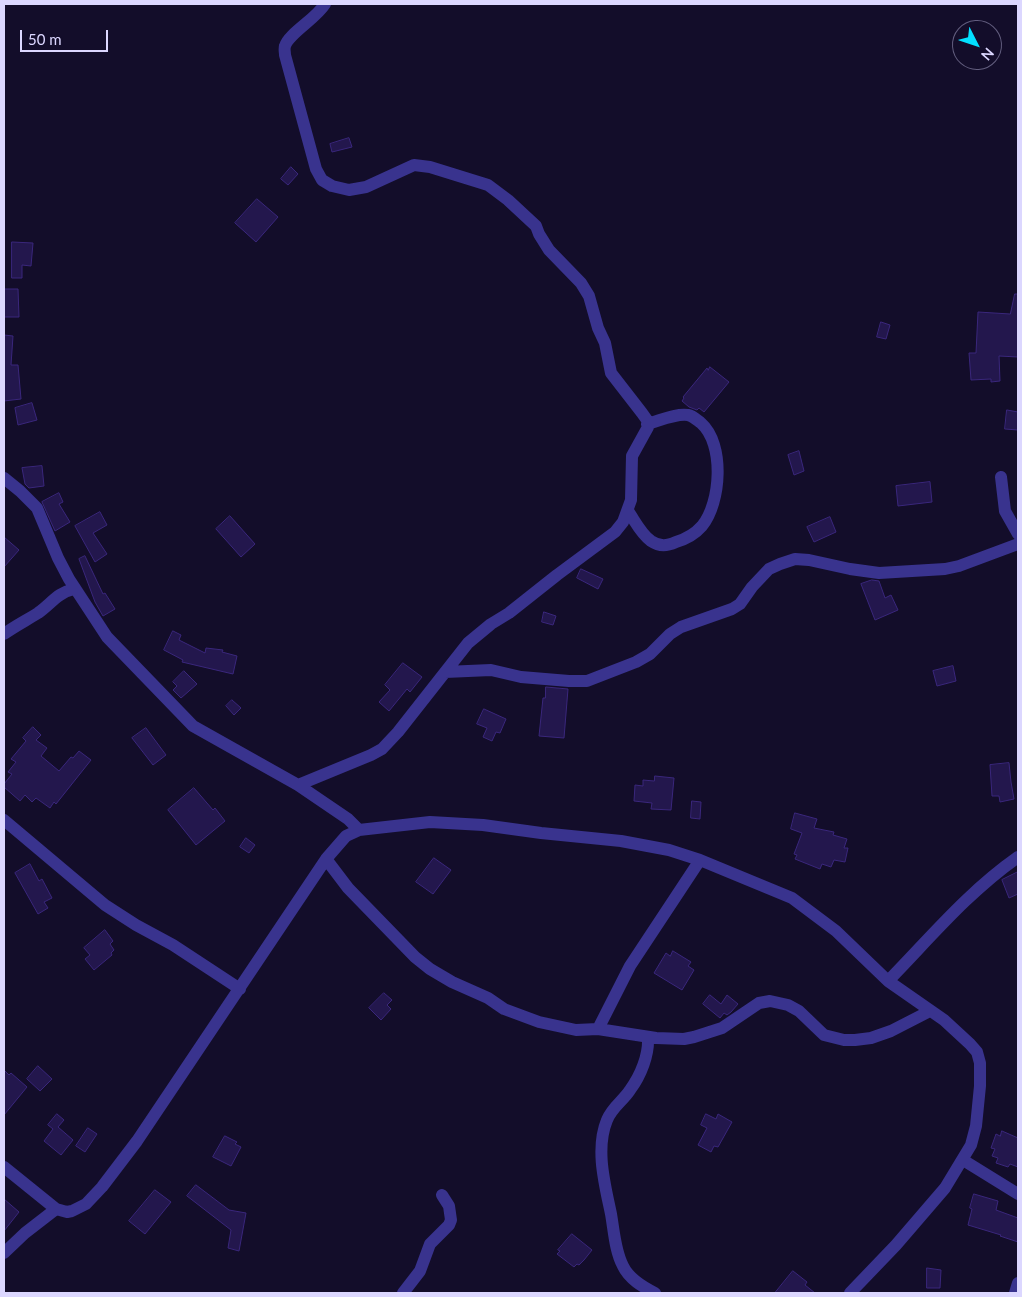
<!DOCTYPE html>
<html>
<head>
<meta charset="utf-8">
<style>
  body { margin:0 }
  #map { position:relative; width:1022px; height:1297px; overflow:hidden; background:#130d2a; font-family:Lato,sans-serif }
  canvas { display:block }
  .frame { position:absolute; inset:0; border:5px solid #dcd7ff; pointer-events:none }
  .north { position:absolute; left:952px; top:20px; width:50px; height:50px; box-sizing:border-box; background:#130d2a; border:1px solid #635e7f; border-radius:50%; rotate:131deg; font-size:14px; font-weight:700; line-height:20px; text-align:center; color:#dcd7ff }
  .north::after { content:''; display:block; margin:auto; width:18px; height:22px; background:#03e0ff; clip-path:polygon(50% 0,100% 100%,50% 72%,0 100%) }
  .scale { position:absolute; left:20px; top:30px; width:88px; height:22px; box-sizing:border-box; border:2px solid #dcd7ff; border-top:0; padding-left:6px; font-size:15px; line-height:18px; white-space:nowrap; color:#dcd7ff; -webkit-text-stroke:4px #130d2a; paint-order:stroke }
</style>
</head>
<body>
<div id="map">
<canvas width="1022" height="1297"></canvas>
<div class="frame"></div>
<div class="north">N</div>
<div class="scale">50 m</div>
</div>
<script>
const g = document.querySelector('canvas').getContext('2d');
g.lineJoin = 'round';
function paint(path, color) { g.fillStyle = color; g.fill(path, 'evenodd'); }
function stroke(path, color, width, dash) { g.strokeStyle = color; g.lineWidth = width; g.lineCap = dash ? 'butt' : 'round'; g.setLineDash(dash || []); g.stroke(path); }
const building = new Path2D(`
  M 349,138 L 352,147 L 332,152 L 330,144 Z
  M 291,167 L 298,174 L 288,185 L 281,179 Z
  M 257,199 L 278,217 L 256,242 L 235,223 Z
  M 12,242 L 33,243 L 31,266 L 22,265 L 22,278 L 12,278 Z
  M 4,289 L 18,289 L 19,317 L 5,317 Z
  M 1015,294 L 1018,294 L 1018,357 L 999,356 L 1000,381 L 991,382 L 991,379 L 971,380 L 969,353 L 976,353 L 978,312 L 1010,314 Z
  M 881,322 L 890,325 L 886,339 L 877,337 Z
  M 4,335 L 13,336 L 11,365 L 18,365 L 21,399 L 4,401 Z
  M 710,367 L 729,382 L 704,412 L 699,408 L 697,410 L 689,407 L 682,401 L 684,398 L 683,397 L 707,368 L 708,370 Z
  M 32,403 L 37,420 L 18,425 L 15,408 Z
  M 1007,410 L 1018,412 L 1018,430 L 1005,429 Z
  M 799,451 L 804,471 L 794,475 L 788,455 Z
  M 42,466 L 44,486 L 29,488 L 25,484 L 22,468 Z
  M 930,482 L 932,502 L 898,506 L 896,486 Z
  M 59,493 L 63,502 L 59,504 L 70,522 L 55,531 L 42,502 Z
  M 100,512 L 107,525 L 93,533 L 107,554 L 95,562 L 75,526 Z
  M 230,516 L 255,544 L 241,557 L 216,529 Z
  M 830,517 L 836,532 L 814,542 L 807,527 Z
  M 4,537 L 19,550 L 4,567 Z
  M 85,556 L 103,594 L 105,593 L 115,609 L 103,616 L 95,602 L 79,559 Z
  M 581,569 L 603,579 L 598,589 L 577,578 Z
  M 872,580 L 879,581 L 885,598 L 891,595 L 898,610 L 875,620 L 861,584 Z
  M 544,612 L 556,616 L 553,625 L 542,622 Z
  M 173,631 L 181,635 L 179,640 L 205,653 L 206,648 L 223,650 L 222,652 L 237,656 L 233,674 L 182,662 L 183,660 L 164,650 Z
  M 403,663 L 422,677 L 410,692 L 407,689 L 389,711 L 379,702 L 390,690 L 385,685 Z
  M 953,666 L 956,681 L 937,686 L 933,671 Z
  M 184,671 L 197,684 L 181,698 L 173,690 L 177,686 L 173,682 Z
  M 546,687 L 568,689 L 564,738 L 539,736 L 543,698 L 545,698 Z
  M 232,700 L 241,708 L 234,715 L 226,706 Z
  M 484,709 L 506,719 L 500,733 L 496,732 L 492,741 L 483,737 L 487,728 L 477,724 Z
  M 33,727 L 41,735 L 36,740 L 47,748 L 41,756 L 59,771 L 71,757 L 73,758 L 79,751 L 91,760 L 56,804 L 54,802 L 50,808 L 36,798 L 32,802 L 25,795 L 20,801 L 4,787 L 4,784 L 12,774 L 8,772 L 16,762 L 11,759 L 26,741 L 23,738 Z
  M 146,728 L 166,755 L 153,765 L 132,738 Z
  M 1009,763 L 1011,782 L 1014,799 L 1000,802 L 999,796 L 992,796 L 990,765 Z
  M 655,776 L 674,778 L 671,810 L 651,809 L 652,803 L 634,801 L 635,785 L 643,786 L 643,780 L 654,781 Z
  M 194,788 L 213,810 L 215,808 L 225,821 L 196,845 L 168,810 Z
  M 692,801 L 701,802 L 700,819 L 691,818 Z
  M 795,813 L 817,819 L 814,828 L 834,832 L 833,835 L 847,839 L 844,848 L 848,848 L 845,862 L 834,860 L 831,867 L 822,864 L 820,869 L 795,859 L 797,855 L 794,854 L 802,833 L 791,829 Z
  M 246,838 L 255,845 L 249,853 L 240,847 Z
  M 434,858 L 451,870 L 433,894 L 416,882 Z
  M 30,864 L 39,881 L 42,879 L 52,898 L 44,902 L 48,908 L 38,914 L 15,873 Z
  M 1018,872 L 1018,894 L 1009,898 L 1002,880 Z
  M 105,930 L 113,941 L 110,944 L 114,950 L 111,953 L 112,955 L 94,970 L 85,959 L 90,955 L 84,948 Z
  M 673,951 L 691,962 L 688,966 L 694,970 L 682,990 L 654,973 L 666,953 L 670,956 Z
  M 384,993 L 392,1000 L 387,1005 L 391,1009 L 381,1020 L 369,1008 Z
  M 710,995 L 721,1004 L 727,995 L 738,1004 L 731,1012 L 727,1015 L 724,1013 L 720,1018 L 703,1004 Z
  M 38,1066 L 52,1079 L 40,1091 L 27,1079 Z
  M 4,1070 L 9,1075 L 11,1073 L 27,1087 L 4,1115 Z
  M 57,1114 L 64,1120 L 58,1127 L 73,1140 L 61,1155 L 44,1141 L 53,1129 L 48,1125 Z
  M 706,1114 L 716,1119 L 718,1114 L 732,1122 L 718,1147 L 714,1146 L 711,1152 L 698,1145 L 707,1128 L 701,1125 Z
  M 88,1128 L 97,1134 L 85,1152 L 76,1146 Z
  M 1002,1131 L 1018,1138 L 1018,1167 L 1010,1164 L 1008,1167 L 996,1163 L 998,1158 L 992,1156 L 995,1149 L 991,1148 L 996,1134 L 1000,1136 Z
  M 225,1136 L 237,1142 L 235,1144 L 241,1147 L 231,1166 L 213,1157 Z
  M 196,1185 L 229,1210 L 246,1213 L 239,1251 L 228,1248 L 231,1230 L 187,1196 Z
  M 155,1190 L 171,1202 L 145,1234 L 129,1221 Z
  M 974,1194 L 998,1201 L 996,1210 L 1018,1218 L 1018,1242 L 1000,1236 L 1001,1235 L 968,1225 L 972,1209 L 970,1208 Z
  M 4,1199 L 19,1212 L 4,1231 Z
  M 572,1234 L 592,1250 L 584,1260 L 579,1265 L 577,1264 L 574,1267 L 557,1254 L 560,1251 L 558,1250 Z
  M 927,1268 L 941,1270 L 940,1288 L 927,1288 Z
  M 793,1271 L 807,1282 L 805,1285 L 815,1293 L 775,1293 Z`);
paint(building, '#23174d');
stroke(building, '#3a277c', 1);
stroke(new Path2D(`
  M 1001,477 L 1005,511 L 1018,534
  M 4,478 L 20,491 L 37,508 L 58,558 L 69,579 L 107,637 L 193,726 L 298,785 L 348,819 L 359,830
  M 628,511 C 635,521 641,534 651,541 C 660,547 667,546 676,542 C 686,539 695,534 702,526 C 721,503 725,444 701,423 C 697,420 693,416 688,415 C 676,413 659,421 647,424
  M 4,634 C 15,626 27,620 38,613 C 52,603 57,593 74,589
  M 445,672 L 491,670 L 521,677 L 569,681 L 587,681 L 636,662 L 650,654 L 670,634 L 681,627 L 732,609 L 740,604 L 752,587 L 769,569 L 780,564 L 795,559 L 809,560 L 850,569 L 879,573 L 945,569 L 959,566 L 1018,544
  M 298,785 L 371,755 L 382,749 L 398,732 L 468,643 L 491,624 L 509,613 L 557,575 L 615,532 L 623,522 L 631,500 L 632,456 L 648,427 L 647,420 L 642,413 L 611,373 L 605,343 L 598,328 L 589,296 L 581,283 L 549,250 L 539,234 L 536,226 L 508,200 L 488,185 L 430,167 L 414,165 L 366,187 L 349,190 L 332,186 L 322,180 L 316,169 L 285,55 C 285,52 284,49 285,46 C 289,33 316,19 325,4
  M 4,820 L 105,905 L 136,925 L 173,945 L 240,989
  M 326,859 L 348,888 L 415,957 L 430,969 L 452,982 L 488,998 L 504,1009 L 539,1022 L 576,1030 L 598,1029 L 656,1038 L 684,1039 L 694,1037 L 722,1028 L 759,1003 L 770,1001 L 788,1005 L 799,1011 L 824,1035 L 844,1040 L 855,1040 L 871,1038 L 891,1031 L 930,1011
  M 888,981 C 931,937 967,893 1018,857
  M 598,1029 L 630,966 L 700,860
  M 648,1037 C 649,1055 641,1075 630,1090 C 623,1101 612,1107 607,1120 C 595,1149 605,1185 611,1214 C 614,1231 615,1251 623,1266 C 629,1279 643,1287 655,1293
  M 963,1160 L 1018,1194
  M 4,1167 L 56,1209 L 67,1212 L 72,1211 L 86,1204 L 102,1187 L 137,1141 L 326,859 L 346,836 L 359,830 L 430,822 L 483,825 L 541,833 L 621,841 L 669,850 L 700,860 L 792,898 L 836,931 L 888,981 L 944,1020 L 970,1044 L 977,1052 L 980,1063 L 980,1086 L 976,1126 L 971,1145 L 945,1188 L 896,1245 L 850,1293
  M 4,1253 L 25,1233 L 56,1209
  M 403,1293 L 420,1271 L 430,1244 L 449,1225 L 451,1220 L 449,1206 L 442,1195
  M 1015,1293 L 1018,1283`), '#39338e', 12);
</script>
</body>
</html>
